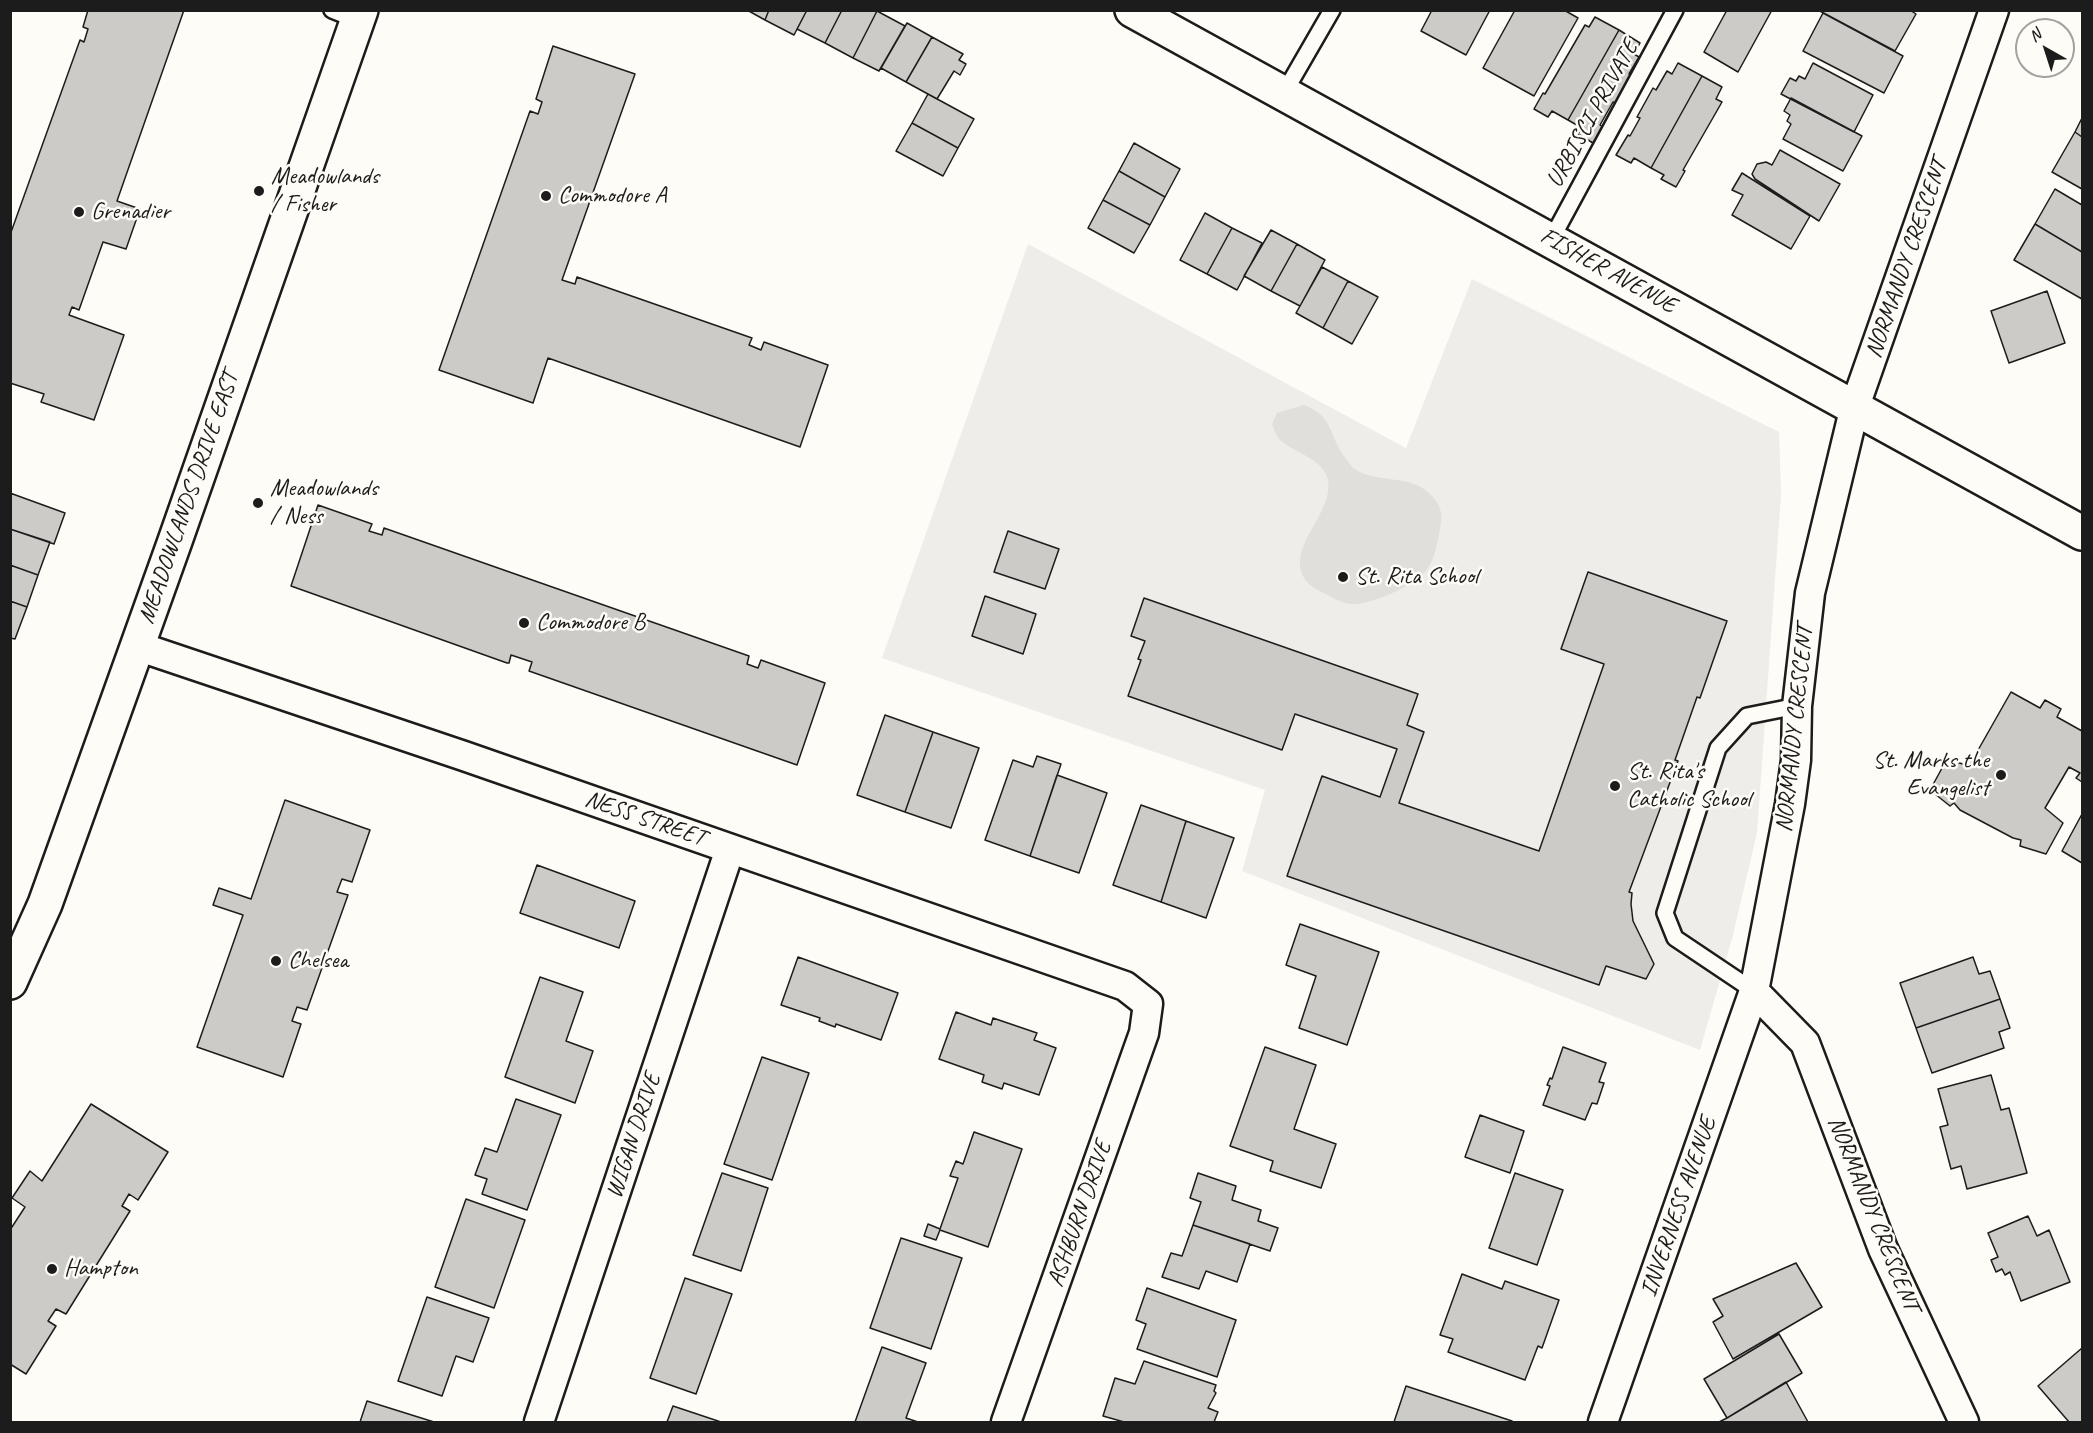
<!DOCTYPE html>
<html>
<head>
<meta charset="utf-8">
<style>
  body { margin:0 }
  #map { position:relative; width:2093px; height:1433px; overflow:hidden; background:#fdfcf7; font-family:Caveat,sans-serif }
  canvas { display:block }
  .frame { position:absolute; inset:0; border:12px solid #1c1c1c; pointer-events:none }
  .north { position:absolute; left:2015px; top:18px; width:60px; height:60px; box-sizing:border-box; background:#fdfcf7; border:2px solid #a3a29f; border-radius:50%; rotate:321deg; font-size:16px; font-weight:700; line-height:24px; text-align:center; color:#1c1c1c }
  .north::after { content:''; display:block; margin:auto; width:21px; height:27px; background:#1c1c1c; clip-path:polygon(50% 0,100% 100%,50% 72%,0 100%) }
</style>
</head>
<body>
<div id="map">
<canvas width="2093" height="1433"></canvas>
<div class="frame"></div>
<div class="north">N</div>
</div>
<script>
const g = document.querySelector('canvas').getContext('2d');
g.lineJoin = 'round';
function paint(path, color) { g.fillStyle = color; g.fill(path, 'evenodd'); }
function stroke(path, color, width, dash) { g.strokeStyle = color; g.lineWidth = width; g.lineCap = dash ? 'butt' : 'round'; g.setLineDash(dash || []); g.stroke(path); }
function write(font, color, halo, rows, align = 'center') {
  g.font = font + ' Caveat,sans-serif'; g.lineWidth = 5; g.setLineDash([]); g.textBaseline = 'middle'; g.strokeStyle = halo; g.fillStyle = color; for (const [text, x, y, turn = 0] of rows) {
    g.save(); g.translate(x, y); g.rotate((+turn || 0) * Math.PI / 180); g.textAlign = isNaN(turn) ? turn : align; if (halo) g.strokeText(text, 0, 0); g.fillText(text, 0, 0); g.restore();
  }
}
paint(new Path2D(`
  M 1028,244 L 1406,448 L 1472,279 L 1779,432 L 1781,495 L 1757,833 L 1733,935 L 1700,1050 L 1242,871 L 1265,790 L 882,658 Z`), '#eeede9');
paint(new Path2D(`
  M 1304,405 C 1336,417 1328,438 1347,460 C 1350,464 1352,468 1356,470 C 1378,483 1411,475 1429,493 C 1443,506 1443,516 1439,534 C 1436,547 1434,562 1425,572 C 1413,586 1369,606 1351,604 C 1342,603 1333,598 1326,594 C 1316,590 1306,584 1302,574 C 1290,543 1334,512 1328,480 C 1323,458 1294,453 1280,440 C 1276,436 1274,429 1272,424 L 1277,413 Z`), '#e0dfdb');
const building = new Path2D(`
  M 88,10 L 184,10 L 117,201 L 140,209 L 126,249 L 103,242 L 79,310 L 72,307 L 69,315 L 124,335 L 94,420 L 41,402 L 44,394 L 10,383 L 10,235 L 80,40 L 84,42 L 88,29 L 83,27 Z
  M 747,10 L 769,10 L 765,20 Z
  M 769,10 L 807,10 L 794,35 L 765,20 Z
  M 807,10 L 842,10 L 825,43 L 797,29 Z
  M 842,10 L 877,11 L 853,58 L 825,43 Z
  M 1432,10 L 1490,10 L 1466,55 L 1421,31 Z
  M 1515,10 L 1564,10 L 1578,18 L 1534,96 L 1483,68 Z
  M 1727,10 L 1772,10 L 1738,72 L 1704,52 Z
  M 1818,10 L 1910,10 L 1916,14 L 1895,51 Z
  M 877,11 L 905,26 L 879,71 L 853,58 Z
  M 1823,13 L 1903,56 L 1884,93 L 1803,51 Z
  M 1595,17 L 1619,30 L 1568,120 L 1552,111 L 1548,117 L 1534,109 L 1543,93 L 1545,94 L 1585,25 L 1589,27 Z
  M 907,23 L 932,37 L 906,82 L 881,68 Z
  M 1619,30 L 1640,43 L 1634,54 L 1639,57 L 1629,74 L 1632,76 L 1616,103 L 1613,102 L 1600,125 L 1603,127 L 1593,143 L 1578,134 L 1582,128 L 1568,120 Z
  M 932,37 L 963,54 L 959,60 L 966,64 L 960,75 L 954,71 L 937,99 L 906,82 Z
  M 553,46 L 635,74 L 562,280 L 575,284 L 577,277 L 752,338 L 749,345 L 761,350 L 764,342 L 828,365 L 800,447 L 548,358 L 533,403 L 439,370 L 530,111 L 538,114 L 542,102 L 536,99 Z
  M 1678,63 L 1702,76 L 1651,168 L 1634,158 L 1631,163 L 1616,155 L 1628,135 L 1630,136 L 1640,118 L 1637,117 L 1653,88 L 1656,90 L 1667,71 L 1672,74 Z
  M 1813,63 L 1873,95 L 1854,132 L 1781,94 L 1790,78 L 1796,81 L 1799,76 L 1805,79 Z
  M 1702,76 L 1722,87 L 1716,99 L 1722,102 L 1683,170 L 1685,171 L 1676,187 L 1661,179 L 1664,175 L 1651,168 Z
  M 928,94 L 974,119 L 958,148 L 912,123 Z
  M 1791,98 L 1862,136 L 1843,171 L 1783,139 L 1791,124 L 1787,121 L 1790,115 L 1784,111 Z
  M 2082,118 L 2082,137 L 2075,132 Z
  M 912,123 L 958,148 L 943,176 L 896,151 Z
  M 2075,132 L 2082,137 L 2082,189 L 2052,172 Z
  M 1134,143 L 1180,169 L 1165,197 L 1119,171 Z
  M 1780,150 L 1840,184 L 1819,221 L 1755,179 L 1752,174 L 1757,164 L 1766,162 L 1772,165 Z
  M 1119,171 L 1165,197 L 1150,225 L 1103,200 Z
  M 1742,173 L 1810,216 L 1791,249 L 1732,215 L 1743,195 L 1732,190 Z
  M 2055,189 L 2082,205 L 2082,252 L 2035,224 Z
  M 1103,200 L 1150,225 L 1134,253 L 1088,228 Z
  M 1205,213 L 1232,228 L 1207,274 L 1180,260 Z
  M 2035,224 L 2082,252 L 2082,299 L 2014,260 Z
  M 1232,228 L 1262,243 L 1237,290 L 1207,274 Z
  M 1271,230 L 1297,244 L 1271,291 L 1244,276 Z
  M 1297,244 L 1325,260 L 1300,306 L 1271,291 Z
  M 1322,267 L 1348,281 L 1323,328 L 1296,313 Z
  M 1348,281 L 1378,297 L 1352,344 L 1323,328 Z
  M 2047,291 L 2065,343 L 2009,363 L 1991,311 Z
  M 10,493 L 65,513 L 54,544 L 10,529 Z
  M 318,505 L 372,524 L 369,531 L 382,535 L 384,528 L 749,656 L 747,664 L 758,668 L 761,660 L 825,683 L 797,765 L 529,671 L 532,662 L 511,655 L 509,663 L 507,663 L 291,586 Z
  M 10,529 L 50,542 L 38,575 L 10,565 Z
  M 1008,531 L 1059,549 L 1045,589 L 994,572 Z
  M 10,565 L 38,575 L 27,607 L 10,601 Z
  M 1588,572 L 1727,621 L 1700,698 L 1697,697 L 1675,760 L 1678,761 L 1629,892 L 1632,893 L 1631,904 L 1633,921 L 1654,964 L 1646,979 L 1606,966 L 1599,985 L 1287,876 L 1322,776 L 1380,797 L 1397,749 L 1295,714 L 1282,750 L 1128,696 L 1141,660 L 1138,659 L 1145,641 L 1131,636 L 1144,598 L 1418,694 L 1407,725 L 1424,732 L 1399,803 L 1539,851 L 1604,664 L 1561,649 Z
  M 985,596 L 1036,614 L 1023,654 L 972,636 Z
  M 10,601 L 27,607 L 15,639 L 10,638 Z
  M 2011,692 L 2040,708 L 2045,700 L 2061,709 L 2057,717 L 2082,731 L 2082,782 L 2076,778 L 2080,773 L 2069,767 L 2045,808 L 2063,823 L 2046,854 L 2020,846 L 2021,840 L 2013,838 L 1960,810 L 1954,803 L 1950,806 L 1930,790 L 1947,759 L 1969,766 Z
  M 885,715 L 933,732 L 905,812 L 857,795 Z
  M 933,732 L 979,748 L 951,828 L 905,812 Z
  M 1037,756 L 1061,764 L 1030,856 L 985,840 L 1013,760 L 1033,767 Z
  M 1057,775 L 1107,793 L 1079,873 L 1030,856 Z
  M 285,800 L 370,830 L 352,882 L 342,879 L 337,892 L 348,895 L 307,1010 L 297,1007 L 292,1021 L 301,1024 L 283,1077 L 197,1047 L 243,915 L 213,905 L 219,888 L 251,899 Z
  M 1141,805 L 1186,821 L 1161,902 L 1113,885 Z
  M 2082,814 L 2082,863 L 2062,851 Z
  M 1186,821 L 1234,838 L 1206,918 L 1161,902 Z
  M 537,865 L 635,901 L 619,948 L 520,913 Z
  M 1300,924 L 1379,952 L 1347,1045 L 1299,1028 L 1316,976 L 1286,965 Z
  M 798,957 L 898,993 L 881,1040 L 836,1024 L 835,1027 L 819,1021 L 820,1018 L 781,1005 Z
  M 1973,957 L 1979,974 L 1990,971 L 2000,999 L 1916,1028 L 1900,983 Z
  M 540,977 L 583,992 L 566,1041 L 593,1051 L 575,1103 L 505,1077 Z
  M 2000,999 L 2010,1028 L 1999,1032 L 2004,1048 L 1932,1073 L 1916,1028 Z
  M 956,1012 L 991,1025 L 993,1018 L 1037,1033 L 1034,1040 L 1056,1048 L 1039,1095 L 1004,1083 L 1002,1089 L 982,1082 L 984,1075 L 939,1059 Z
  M 1265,1047 L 1316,1065 L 1294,1129 L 1336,1144 L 1321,1188 L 1270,1171 L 1273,1161 L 1230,1146 Z
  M 1563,1047 L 1606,1063 L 1599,1082 L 1604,1083 L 1597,1104 L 1592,1103 L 1585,1120 L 1543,1105 L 1550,1086 L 1547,1085 L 1550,1078 L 1552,1079 Z
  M 762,1057 L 809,1073 L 772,1180 L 724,1164 Z
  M 1991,1075 L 2001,1110 L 2009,1108 L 2027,1173 L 1967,1189 L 1961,1166 L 1951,1169 L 1940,1127 L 1948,1125 L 1938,1089 Z
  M 516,1099 L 561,1115 L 527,1210 L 482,1194 L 487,1179 L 475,1175 L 485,1148 L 497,1152 Z
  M 91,1104 L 168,1152 L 138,1200 L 129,1194 L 122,1206 L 130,1211 L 66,1314 L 56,1309 L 48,1321 L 56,1326 L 26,1374 L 10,1364 L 10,1230 L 25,1207 L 12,1198 L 30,1171 L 42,1181 Z
  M 1480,1115 L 1524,1131 L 1510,1173 L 1465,1157 Z
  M 974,1132 L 1022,1149 L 988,1247 L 940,1230 L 936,1240 L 924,1236 L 928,1224 L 940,1229 L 958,1178 L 950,1176 L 956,1161 L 963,1164 Z
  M 722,1173 L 768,1188 L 741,1271 L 693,1255 Z
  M 1198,1173 L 1236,1186 L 1232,1200 L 1261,1210 L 1258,1221 L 1278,1228 L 1270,1251 L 1193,1225 L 1201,1202 L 1190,1198 Z
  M 1515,1173 L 1563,1190 L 1537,1265 L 1489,1248 Z
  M 466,1199 L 525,1220 L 494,1308 L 435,1287 Z
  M 2028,1216 L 2037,1236 L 2049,1230 L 2070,1282 L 2021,1301 L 2010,1272 L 2005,1275 L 2002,1269 L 1996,1272 L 1991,1260 L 1998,1257 L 1988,1233 Z
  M 1193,1225 L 1250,1244 L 1237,1282 L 1206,1271 L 1199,1289 L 1162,1277 L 1171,1253 L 1182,1256 Z
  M 901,1238 L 962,1258 L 931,1349 L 870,1328 Z
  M 1796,1263 L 1822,1307 L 1733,1359 L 1713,1322 L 1723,1316 L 1713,1299 Z
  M 1462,1274 L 1502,1289 L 1505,1281 L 1559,1300 L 1542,1348 L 1538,1346 L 1525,1380 L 1448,1352 L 1453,1339 L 1440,1335 Z
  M 685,1278 L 732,1294 L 696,1394 L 650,1378 Z
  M 1147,1288 L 1236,1320 L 1217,1377 L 1137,1349 L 1146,1324 L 1136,1320 Z
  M 427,1297 L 489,1318 L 473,1362 L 456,1356 L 442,1396 L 398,1381 Z
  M 1779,1334 L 1802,1373 L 1727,1418 L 1704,1379 Z
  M 882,1347 L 926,1363 L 906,1418 L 918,1422 L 855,1422 Z
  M 2082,1348 L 2082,1422 L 2069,1422 L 2038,1386 Z
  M 1144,1361 L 1216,1385 L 1214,1391 L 1216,1393 L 1208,1408 L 1218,1412 L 1214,1422 L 1124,1422 L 1103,1416 L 1115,1378 L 1135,1384 Z
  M 1786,1382 L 1808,1422 L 1719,1422 L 1727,1418 Z
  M 1406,1386 L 1512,1421 L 1512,1422 L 1394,1422 Z
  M 367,1401 L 434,1422 L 360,1422 Z
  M 673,1406 L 721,1422 L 667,1422 Z`);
paint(building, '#cccbc8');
stroke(building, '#1c1c1c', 1.5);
const service = new Path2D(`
  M 332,10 L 357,20
  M 1284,93 L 1332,10
  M 1551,240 L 1675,10
  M 1754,991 L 1675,938 L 1665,913 L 1718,748 L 1747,716 L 1797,706`);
const minor = new Path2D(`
  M 137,646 L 464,756 L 1125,986 L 1148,1004 L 1144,1033 L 1006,1422
  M 1754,991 L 1805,1043 L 1883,1249 L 1964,1422
  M 539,1422 L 730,849
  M 1603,1422 L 1754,991 L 1790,804 L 1796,760 L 1797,706 L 1810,593 L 1855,406 L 1994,10`);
const secondary = new Path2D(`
  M 1132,10 L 2082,533
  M 10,982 L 45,904 L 175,541 L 361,10`);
stroke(service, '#1c1c1c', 20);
stroke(minor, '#1c1c1c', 33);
stroke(secondary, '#1c1c1c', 38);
stroke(service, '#fdfcf7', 15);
stroke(minor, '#fdfcf7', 28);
stroke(secondary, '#fdfcf7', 33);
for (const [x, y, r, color] of [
  [259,191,6,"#1c1c1c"],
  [546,196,6,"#1c1c1c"],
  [79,212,6,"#1c1c1c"],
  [258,503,6,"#1c1c1c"],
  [1343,577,6,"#1c1c1c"],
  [524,623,6,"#1c1c1c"],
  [2001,775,6,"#1c1c1c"],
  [1615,786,6,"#1c1c1c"],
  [276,961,6,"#1c1c1c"],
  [52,1269,6,"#1c1c1c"]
]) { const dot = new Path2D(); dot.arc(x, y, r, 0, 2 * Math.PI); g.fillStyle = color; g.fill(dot); stroke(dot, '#fdfcf7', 2); }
write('24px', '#1c1c1c', '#fdfcf7', [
  ["URBISCI PRIVATE",1593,114,-61],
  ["NORMANDY CRESCENT",1907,259,-71],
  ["FISHER AVENUE",1608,271,29],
  ["MEADOWLANDS DRIVE EAST",189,498,-71],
  ["NORMANDY CRESCENT",1795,729,-84],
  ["NESS STREET",645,819,19],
  ["WIGAN DRIVE",634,1136,-72],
  ["INVERNESS AVENUE",1679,1207,-71],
  ["ASHBURN DRIVE",1080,1214,-71],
  ["NORMANDY CRESCENT",1873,1214,68]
]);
write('24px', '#1c1c1c', '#fdfcf7', [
  ["Meadowlands",271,177],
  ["/ Fisher",271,205],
  ["Commodore A",558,196],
  ["Grenadier",91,212],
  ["Meadowlands",270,489],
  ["/ Ness",270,517],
  ["St. Rita School",1355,577],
  ["Commodore B",536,623],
  ["St. Marks the",1989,761,"right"],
  ["Evangelist",1989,789,"right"],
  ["St. Rita's",1627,772],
  ["Catholic School",1627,800],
  ["Chelsea",288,961],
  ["Hampton",64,1269]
], 'left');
</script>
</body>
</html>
